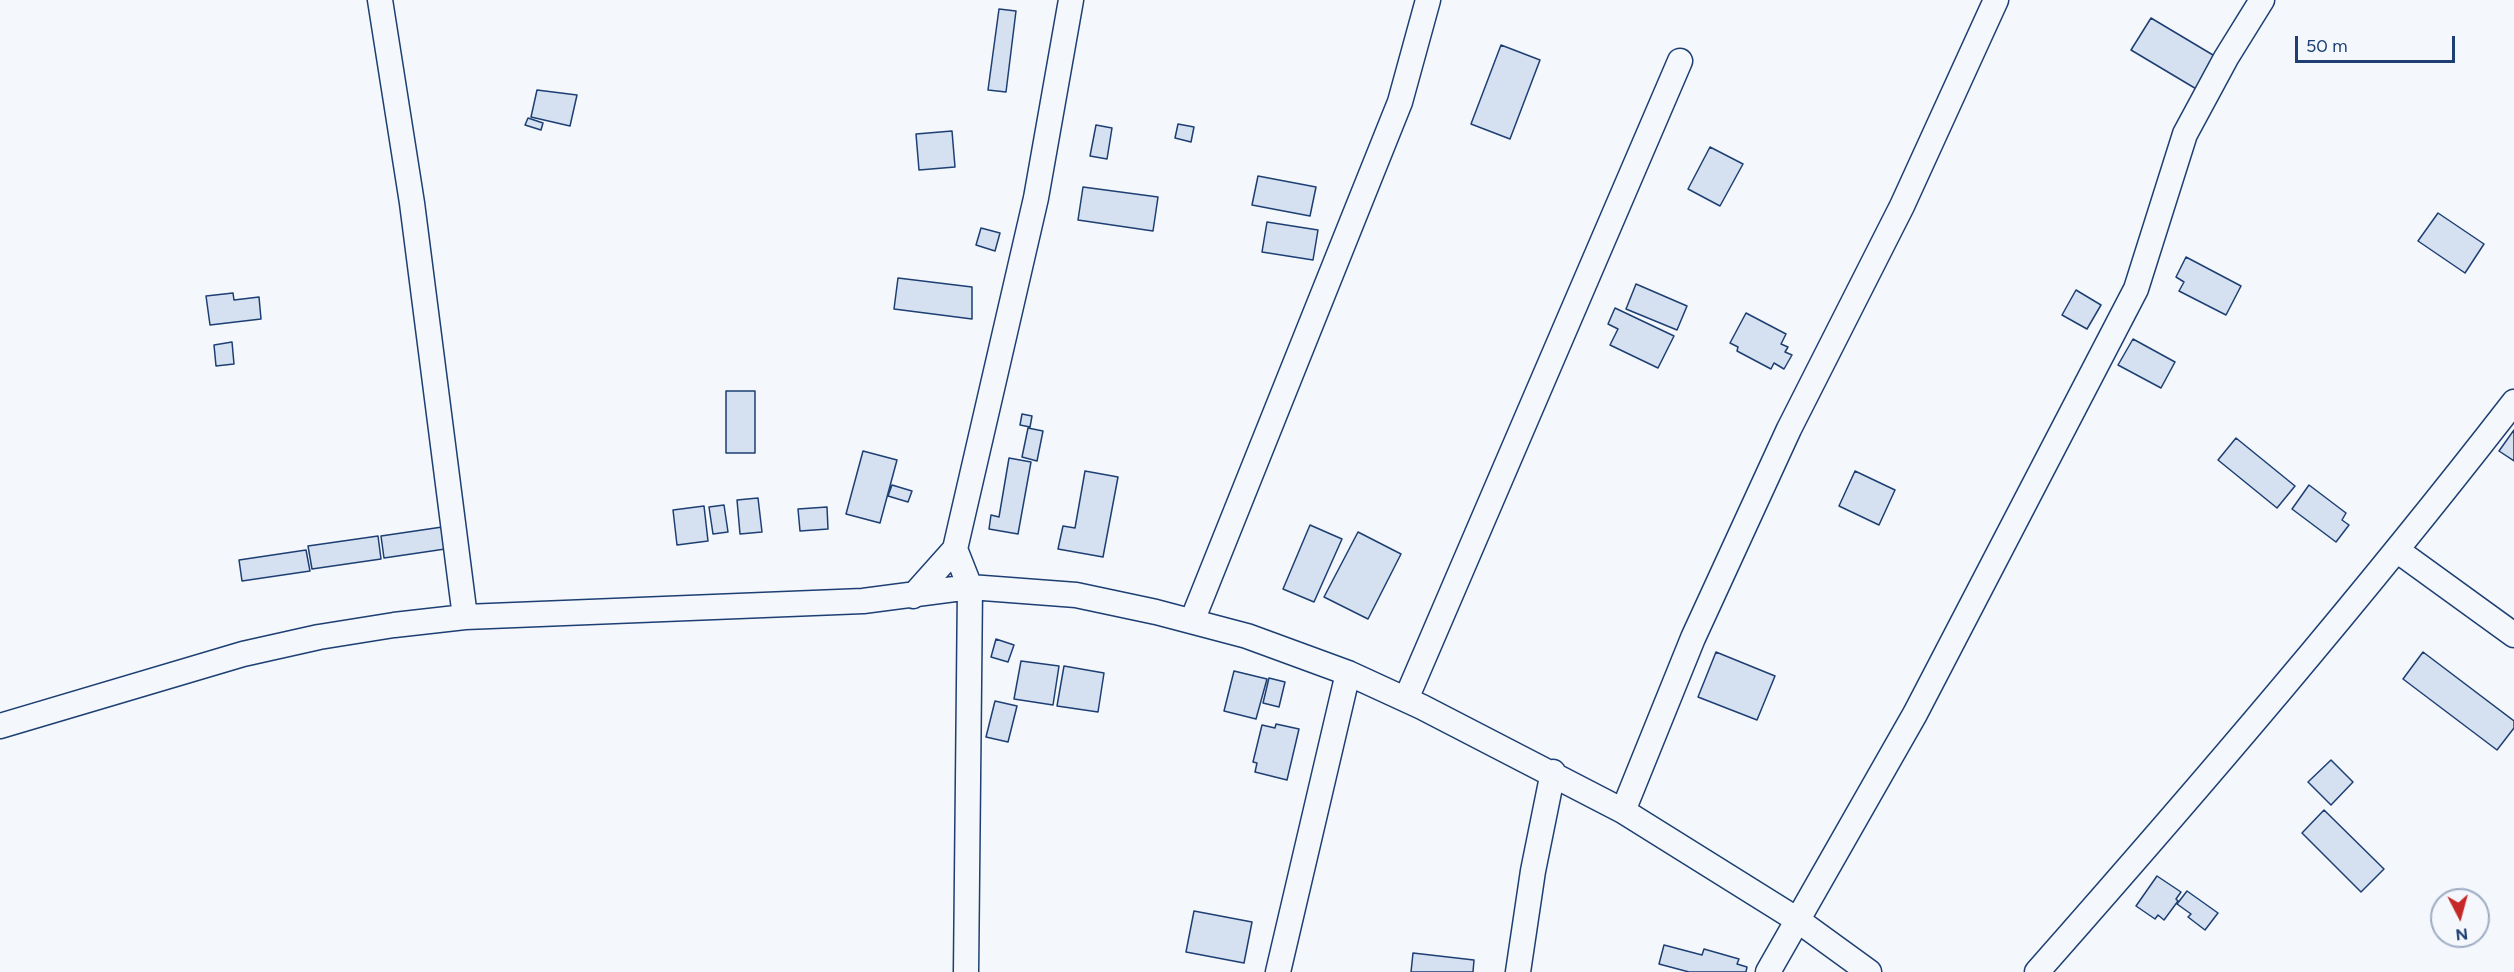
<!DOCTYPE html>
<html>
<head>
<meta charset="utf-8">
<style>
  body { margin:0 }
  #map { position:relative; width:2514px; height:972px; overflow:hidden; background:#f4f7fb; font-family:Figtree,sans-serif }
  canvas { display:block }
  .north { position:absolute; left:2430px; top:888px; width:60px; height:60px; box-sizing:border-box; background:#f4f7fb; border:2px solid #9eadc5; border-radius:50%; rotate:174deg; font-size:16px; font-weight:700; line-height:24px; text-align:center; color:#1d3f73 }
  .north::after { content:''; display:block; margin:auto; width:21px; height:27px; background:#c62828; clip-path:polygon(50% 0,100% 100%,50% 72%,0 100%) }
  .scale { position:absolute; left:2295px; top:36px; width:160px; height:27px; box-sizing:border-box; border:3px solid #1d3f73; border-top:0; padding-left:8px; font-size:18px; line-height:21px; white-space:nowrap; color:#1d3f73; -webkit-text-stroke:4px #f4f7fb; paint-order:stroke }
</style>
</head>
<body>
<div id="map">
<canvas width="2514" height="972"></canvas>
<div class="north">N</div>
<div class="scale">50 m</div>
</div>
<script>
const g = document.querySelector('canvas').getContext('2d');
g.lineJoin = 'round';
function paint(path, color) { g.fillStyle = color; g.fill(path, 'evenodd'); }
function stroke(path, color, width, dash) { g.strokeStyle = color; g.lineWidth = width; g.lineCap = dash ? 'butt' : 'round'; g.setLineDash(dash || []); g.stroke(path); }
const building = new Path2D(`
  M 999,9 L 1016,11 L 1006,92 L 988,90 Z
  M 2151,18 L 2218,58 L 2198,90 L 2131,50 Z
  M 1501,45 L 1540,60 L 1510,139 L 1471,124 Z
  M 537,90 L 577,95 L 570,126 L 531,117 Z
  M 528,118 L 543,123 L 541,130 L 525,125 Z
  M 1178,124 L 1194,127 L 1191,142 L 1175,138 Z
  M 1096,125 L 1112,128 L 1107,159 L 1090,156 Z
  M 952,131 L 955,167 L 919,170 L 916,134 Z
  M 1710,147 L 1743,164 L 1720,206 L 1688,189 Z
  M 1258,176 L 1316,187 L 1310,216 L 1252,205 Z
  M 1083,187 L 1158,197 L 1153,231 L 1078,220 Z
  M 2438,213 L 2484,244 L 2465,273 L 2418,241 Z
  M 1267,222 L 1318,230 L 1313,260 L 1262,252 Z
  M 981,228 L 1000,233 L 995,251 L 976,245 Z
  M 2186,257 L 2241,286 L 2226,315 L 2179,291 L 2184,282 L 2176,277 Z
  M 898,278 L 972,287 L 972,319 L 894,309 Z
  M 1636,284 L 1687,306 L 1677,330 L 1626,309 Z
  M 2076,290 L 2101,305 L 2087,329 L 2062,315 Z
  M 233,293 L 234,300 L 259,297 L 261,319 L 210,325 L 206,296 Z
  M 1615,308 L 1674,336 L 1658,368 L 1610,345 L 1618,329 L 1608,324 Z
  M 1746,313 L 1786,334 L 1781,344 L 1788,347 L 1785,352 L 1792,355 L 1784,369 L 1774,363 L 1771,369 L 1737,351 L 1738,347 L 1730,343 Z
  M 2133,339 L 2175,362 L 2161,388 L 2118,365 Z
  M 232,342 L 234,364 L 216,366 L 214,345 Z
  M 726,391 L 755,391 L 755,453 L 726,453 Z
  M 1022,414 L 1032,416 L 1030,427 L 1020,425 Z
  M 1028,428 L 1043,431 L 1037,461 L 1022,457 Z
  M 2514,430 L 2514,461 L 2499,451 Z
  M 2236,438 L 2295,486 L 2277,508 L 2218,460 Z
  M 863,451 L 897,460 L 880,523 L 846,514 Z
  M 1009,458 L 1031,462 L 1018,534 L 989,529 L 991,515 L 999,517 Z
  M 1085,471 L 1118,477 L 1103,557 L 1058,549 L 1063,526 L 1075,528 Z
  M 1855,471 L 1895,490 L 1879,525 L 1839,506 Z
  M 892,485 L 912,491 L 908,502 L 888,496 Z
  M 2309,485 L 2346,513 L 2342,520 L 2349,525 L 2336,542 L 2292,509 Z
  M 758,498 L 762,532 L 740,534 L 737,500 Z
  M 724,505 L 728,532 L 713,534 L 709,507 Z
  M 704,506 L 708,541 L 677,545 L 673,510 Z
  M 827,507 L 828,529 L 800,531 L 798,509 Z
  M 1310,525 L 1342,539 L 1314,602 L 1283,589 Z
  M 449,526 L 452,548 L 384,558 L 381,536 Z
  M 1358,532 L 1401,554 L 1368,619 L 1324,597 Z
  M 378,536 L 381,559 L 312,569 L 308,546 Z
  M 306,550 L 310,571 L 242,581 L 239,560 Z
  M 996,639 L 1014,645 L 1008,662 L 991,657 Z
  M 1716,652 L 1775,676 L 1757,720 L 1698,697 Z
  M 2423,652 L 2514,721 L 2514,728 L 2497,750 L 2403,679 Z
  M 1021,661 L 1059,666 L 1053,705 L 1014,699 Z
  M 1064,666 L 1104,673 L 1098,712 L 1057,706 Z
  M 1234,671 L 1267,679 L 1256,719 L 1224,711 Z
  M 1269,678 L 1285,682 L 1279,707 L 1263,703 Z
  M 995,701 L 1017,706 L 1008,742 L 986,737 Z
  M 1276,724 L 1299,729 L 1287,780 L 1255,772 L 1257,763 L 1253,762 L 1262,725 L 1275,728 Z
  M 2331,760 L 2353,782 L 2331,805 L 2308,782 Z
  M 2324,810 L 2384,869 L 2361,892 L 2302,833 Z
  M 2157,876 L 2181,892 L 2176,899 L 2178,901 L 2164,920 L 2158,915 L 2155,919 L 2136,906 Z
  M 2187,891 L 2218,913 L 2205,930 L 2188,917 L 2191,914 L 2177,904 Z
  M 1194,911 L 1252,922 L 1244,963 L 1186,952 Z
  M 1664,945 L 1702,955 L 1704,949 L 1739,959 L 1737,964 L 1747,967 L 1746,972 L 1689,972 L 1659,964 Z
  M 1413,953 L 1474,960 L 1473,972 L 1411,972 Z`);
paint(building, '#d5e0f0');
stroke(building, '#1d3f73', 1.5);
const minor = new Path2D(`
  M 380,0 L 412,203 L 465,617
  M 955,549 L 970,587 L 966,972
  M 2398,551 L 2514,635
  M 913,596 L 955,549 L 1036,198 L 1071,0
  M 1192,621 L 1400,102 L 1428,0
  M 1406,699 L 1680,61
  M 0,726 L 243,654 L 319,637 L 394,625 L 465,617 L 863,601 L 970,587 L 1076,595 L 1156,612 L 1247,636 L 1348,673 L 1422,707 L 1623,811 L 1796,919 L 1869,972
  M 1623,811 L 1693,638 L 1789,429 L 1902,206 L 1996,0
  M 1278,972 L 1348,673
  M 1518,972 L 1533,871 L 1553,772
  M 1768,972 L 1915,714 L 2136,289 L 2185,134 L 2226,58 L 2262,0
  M 2037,972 C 2201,786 2362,598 2514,402`);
stroke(minor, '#1d3f73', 27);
stroke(minor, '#f4f7fb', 24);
</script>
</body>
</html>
